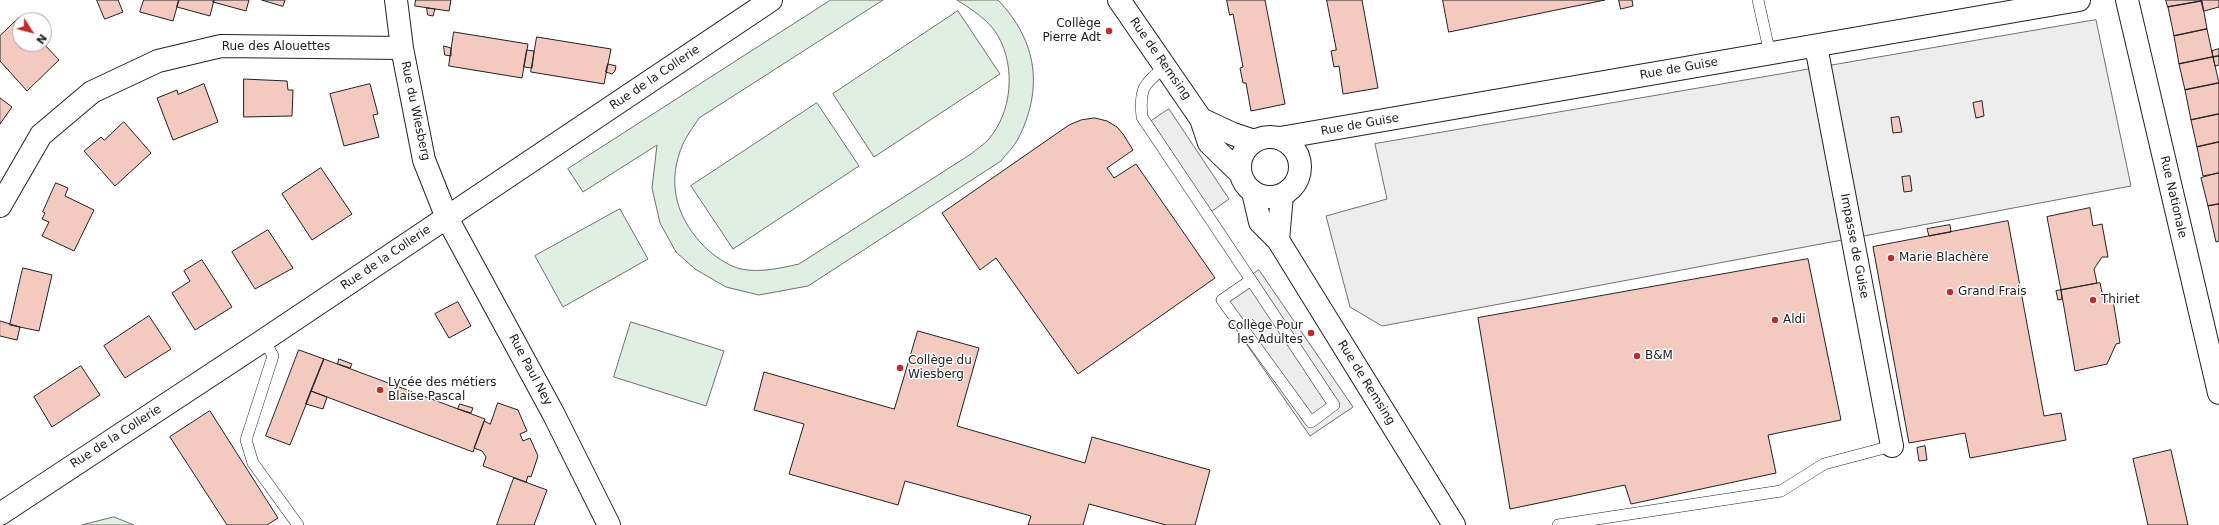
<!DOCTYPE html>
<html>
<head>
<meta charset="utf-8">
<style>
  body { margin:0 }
  #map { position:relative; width:2219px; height:525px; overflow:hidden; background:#fff; font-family:"DejaVu Sans",sans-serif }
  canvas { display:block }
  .north { position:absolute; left:12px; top:12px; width:40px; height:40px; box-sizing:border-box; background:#fff; border:1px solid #a7a7a7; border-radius:50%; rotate:126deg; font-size:11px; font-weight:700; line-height:16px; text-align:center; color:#222 }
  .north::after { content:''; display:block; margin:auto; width:14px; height:18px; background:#c62828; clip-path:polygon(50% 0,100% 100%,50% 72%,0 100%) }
</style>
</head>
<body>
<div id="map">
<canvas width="2219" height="525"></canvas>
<div class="north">N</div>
</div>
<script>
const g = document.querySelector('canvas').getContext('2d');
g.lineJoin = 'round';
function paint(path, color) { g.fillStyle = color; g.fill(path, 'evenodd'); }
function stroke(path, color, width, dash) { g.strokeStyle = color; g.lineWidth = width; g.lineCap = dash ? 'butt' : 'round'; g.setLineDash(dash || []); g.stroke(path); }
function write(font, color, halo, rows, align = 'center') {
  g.font = font + ' "DejaVu Sans",sans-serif'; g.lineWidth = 3; g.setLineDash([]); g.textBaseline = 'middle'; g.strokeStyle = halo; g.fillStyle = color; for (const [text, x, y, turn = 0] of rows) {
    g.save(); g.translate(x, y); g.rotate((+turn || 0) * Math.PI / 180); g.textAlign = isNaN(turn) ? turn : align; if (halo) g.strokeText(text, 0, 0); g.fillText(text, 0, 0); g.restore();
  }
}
const green = new Path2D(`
  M 831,0 L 883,0 L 699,118 C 694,126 687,135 683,144 C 667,180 675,215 701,243 C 710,253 727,266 741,269 C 760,273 781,268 799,264 L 971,154 C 977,149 983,145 988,140 C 1012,113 1016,67 998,36 C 989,20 971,9 957,0 L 998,0 C 1037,41 1044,88 1018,139 C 1014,147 1006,154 1001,161 L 808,286 L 759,295 L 726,287 L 695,269 L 676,252 L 660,223 L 652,188 L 657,145 L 583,192 L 568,169 Z
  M 958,11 L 1000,74 L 874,157 L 833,94 Z
  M 817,103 L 859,166 L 733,249 L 691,186 Z
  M 620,209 L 648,259 L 563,307 L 535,256 Z
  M 631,322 L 724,351 L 706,406 L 614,377 Z
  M 114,517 L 134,525 L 82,525 Z`);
paint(green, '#e0efe3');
stroke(green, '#6f6f6f', 1);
const parking = new Path2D(`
  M 2096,20 L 2131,186 L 1382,326 L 1350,307 L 1326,216 L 1387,199 L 1375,144 Z
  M 1169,109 L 1229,199 L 1208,214 L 1147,124 Z
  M 1259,270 L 1353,407 L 1310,436 L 1216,300 Z`);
paint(parking, '#ededed');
stroke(parking, '#6f6f6f', 1);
const building = new Path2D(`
  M 97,0 L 118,0 L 123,12 L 105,19 Z
  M 144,0 L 179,0 L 173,21 L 140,12 Z
  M 179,0 L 214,0 L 210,16 L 177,7 Z
  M 214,0 L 249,0 L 246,11 L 213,2 Z
  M 262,0 L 285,0 L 283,6 Z
  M 416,0 L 451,0 L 449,11 L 415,6 Z
  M 1227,0 L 1265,0 L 1285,104 L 1251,111 L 1246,83 L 1243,83 L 1240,68 L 1243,67 L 1233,14 L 1230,15 Z
  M 1327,0 L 1362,0 L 1378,88 L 1343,94 L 1339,66 L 1334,67 L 1331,51 L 1336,50 Z
  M 1443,0 L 1605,0 L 1449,32 Z
  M 1619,0 L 1632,0 L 1633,6 L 1621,9 Z
  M 2166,0 L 2201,0 L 2202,1 L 2168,7 Z
  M 2201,0 L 2219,0 L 2219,7 L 2204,11 Z
  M 2202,1 L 2207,29 L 2174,36 L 2168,7 Z
  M 427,8 L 435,9 L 433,16 L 428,15 Z
  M 19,18 L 22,20 L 20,20 L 20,44 L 44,44 L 59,60 L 27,91 L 0,61 L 0,36 Z
  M 2207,29 L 2213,57 L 2179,64 L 2174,36 Z
  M 454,32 L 528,44 L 522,78 L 449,66 Z
  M 537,37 L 611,49 L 604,84 L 531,72 Z
  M 444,46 L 451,48 L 451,56 L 445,55 Z
  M 2219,49 L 2219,56 L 2213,57 L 2212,51 Z
  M 527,50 L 534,51 L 532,68 L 524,67 Z
  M 2219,56 L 2219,65 L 2215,66 L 2213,57 Z
  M 2213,57 L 2219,83 L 2185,90 L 2179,64 Z
  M 608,64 L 616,66 L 615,71 L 612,74 L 606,72 Z
  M 244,79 L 287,81 L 288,90 L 293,90 L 292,116 L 244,117 Z
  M 2219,83 L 2219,114 L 2191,120 L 2185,90 Z
  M 204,84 L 218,122 L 173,140 L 157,98 L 177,90 L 178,94 Z
  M 370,84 L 378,114 L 373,115 L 379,137 L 344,146 L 330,94 Z
  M 0,98 L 12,107 L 0,124 Z
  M 1982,101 L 1984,116 L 1976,118 L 1973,103 Z
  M 2219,114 L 2219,142 L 2197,147 L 2191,120 Z
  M 1899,117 L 1902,132 L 1893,133 L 1891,118 Z
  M 1095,118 L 1107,121 L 1117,127 L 1123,134 L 1133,150 L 1107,168 L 1114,178 L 1136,164 L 1215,278 L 1078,374 L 996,258 L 980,270 L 942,213 L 1069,125 L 1081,120 Z
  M 124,122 L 151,153 L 115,186 L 84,151 L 101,137 L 104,140 Z
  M 2219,142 L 2219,173 L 2203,176 L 2197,147 Z
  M 321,168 L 352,214 L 312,240 L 282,194 Z
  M 2219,173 L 2219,204 L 2208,206 L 2201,178 Z
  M 1910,176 L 1912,191 L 1904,192 L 1902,177 Z
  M 56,183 L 68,188 L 65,196 L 94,210 L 74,251 L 42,236 L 49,222 L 42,219 L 45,213 L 43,212 Z
  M 2219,204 L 2219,241 L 2216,242 L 2208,206 Z
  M 2090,208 L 2093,226 L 2102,224 L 2108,257 L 2102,257 L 2094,269 L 2097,283 L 2061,290 L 2047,217 Z
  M 2008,221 L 2044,416 L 2061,413 L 2066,440 L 1970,458 L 1965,433 L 1909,443 L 1873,247 Z
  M 1950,225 L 1951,232 L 1929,236 L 1927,229 Z
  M 268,230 L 293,268 L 255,289 L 232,252 Z
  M 1808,259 L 1841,420 L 1768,435 L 1776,473 L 1631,504 L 1625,485 L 1510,509 L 1478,318 Z
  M 202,260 L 232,307 L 195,330 L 172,293 L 190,281 L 184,271 Z
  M 23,268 L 52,275 L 39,331 L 10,325 Z
  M 2100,283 L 2104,302 L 2113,300 L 2120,343 L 2116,344 L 2107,364 L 2075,371 L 2061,290 Z
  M 2061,290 L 2062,299 L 2058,300 L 2056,291 Z
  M 458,302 L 471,326 L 449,338 L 435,314 Z
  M 149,316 L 171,349 L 125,378 L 104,346 Z
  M 0,321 L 20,327 L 17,340 L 0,336 Z
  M 918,331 L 979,348 L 957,426 L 1085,463 L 1092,437 L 1210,470 L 1195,525 L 1166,525 L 1089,504 L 1083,525 L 1028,525 L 1031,516 L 905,481 L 898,505 L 789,474 L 804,424 L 754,410 L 764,372 L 894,409 Z
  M 299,350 L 324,359 L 290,445 L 266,436 Z
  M 324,359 L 485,419 L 473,452 L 311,391 Z
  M 339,359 L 352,364 L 350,368 L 338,364 Z
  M 81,366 L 100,395 L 52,427 L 34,397 Z
  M 311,391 L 327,397 L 323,409 L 306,404 Z
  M 498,403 L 518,410 L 527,431 L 520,434 L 523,441 L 530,438 L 538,456 L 531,477 L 528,476 L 526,482 L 483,466 L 486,457 L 482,451 L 474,448 L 484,421 L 490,424 Z
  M 460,404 L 473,408 L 471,413 L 458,409 Z
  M 210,411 L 278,518 L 267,525 L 227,525 L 170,437 Z
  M 1925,446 L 1927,460 L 1919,461 L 1917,448 Z
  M 2171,450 L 2188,525 L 2148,525 L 2133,459 Z
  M 514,478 L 547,490 L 534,525 L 497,525 Z`);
paint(building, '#f3c9c0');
stroke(building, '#222', 1);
const lane = new Path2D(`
  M 1758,0 L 1770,54
  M 1165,67 C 1144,84 1139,88 1142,117 L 1251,280 L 1222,300 L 1311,422 L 1334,405 L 1251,280
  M 264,340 L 273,356 L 246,440 L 253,463 L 298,525
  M 1558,525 L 1781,491 L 1824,464 L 1892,446`);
const street = new Path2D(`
  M 396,0 L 402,48 L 424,160 L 447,218 L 553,413 L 609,525
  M 1119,0 L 1201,119 L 1209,143 L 1240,173
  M 1816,46 L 1892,446
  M 1201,119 L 1233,134 L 1254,141
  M1240 167a30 30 0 1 1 60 0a30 30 0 1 1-60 0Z
  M 1280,138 L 2079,0
  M 1253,192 L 1260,222 L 1278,240 L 1454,525
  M 0,206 L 41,135 L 92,92 L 158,61 L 221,46 L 402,48
  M 1278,240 L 1282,195`);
const secondary = new Path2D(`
  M 0,514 L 264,340 L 771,0`);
const primary = new Path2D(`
  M 2127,0 L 2219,393`);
stroke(lane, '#222', 12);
stroke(street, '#222', 24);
stroke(secondary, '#222', 24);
stroke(primary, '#222', 24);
stroke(lane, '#fff', 11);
stroke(street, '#fff', 22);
stroke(secondary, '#fff', 22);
stroke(primary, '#fff', 22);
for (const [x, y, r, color] of [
  [1109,31,4,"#c62828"],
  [1891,258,4,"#c62828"],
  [1950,292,4,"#c62828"],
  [2093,300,4,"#c62828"],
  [1775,320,4,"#c62828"],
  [1311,333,4,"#c62828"],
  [1637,356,4,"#c62828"],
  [900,368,4,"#c62828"],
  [380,390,4,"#c62828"]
]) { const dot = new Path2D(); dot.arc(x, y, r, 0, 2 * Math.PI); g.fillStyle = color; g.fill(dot); stroke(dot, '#fff', 1.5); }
write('12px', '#222', '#fff', [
  ["Collège",1101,24,"right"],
  ["Pierre Adt",1101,38,"right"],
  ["Marie Blachère",1899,258],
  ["Grand Frais",1958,292],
  ["Thiriet",2101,300],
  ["Aldi",1783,320],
  ["Collège Pour",1303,326,"right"],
  ["les Adultes",1303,340,"right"],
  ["B&M",1645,356],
  ["Collège du",908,361],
  ["Wiesberg",908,375],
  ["Lycée des métiers",388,383],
  ["Blaise Pascal",388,397]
], 'left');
write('12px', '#222', '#fff', [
  ["Rue des Alouettes",276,47],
  ["Rue de Remsing",1160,59,55],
  ["Rue de Guise",1679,69,-10],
  ["Rue de la Collerie",655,78,-34],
  ["Rue du Wiesberg",415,111,78],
  ["Rue de Guise",1360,125,-10],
  ["Rue Nationale",2173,197,77],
  ["Impasse de Guise",1854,246,79],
  ["Rue de la Collerie",386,258,-34],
  ["Rue Paul Ney",530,370,62],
  ["Rue de Remsing",1366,383,58],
  ["Rue de la Collerie",116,437,-33]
]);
</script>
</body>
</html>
